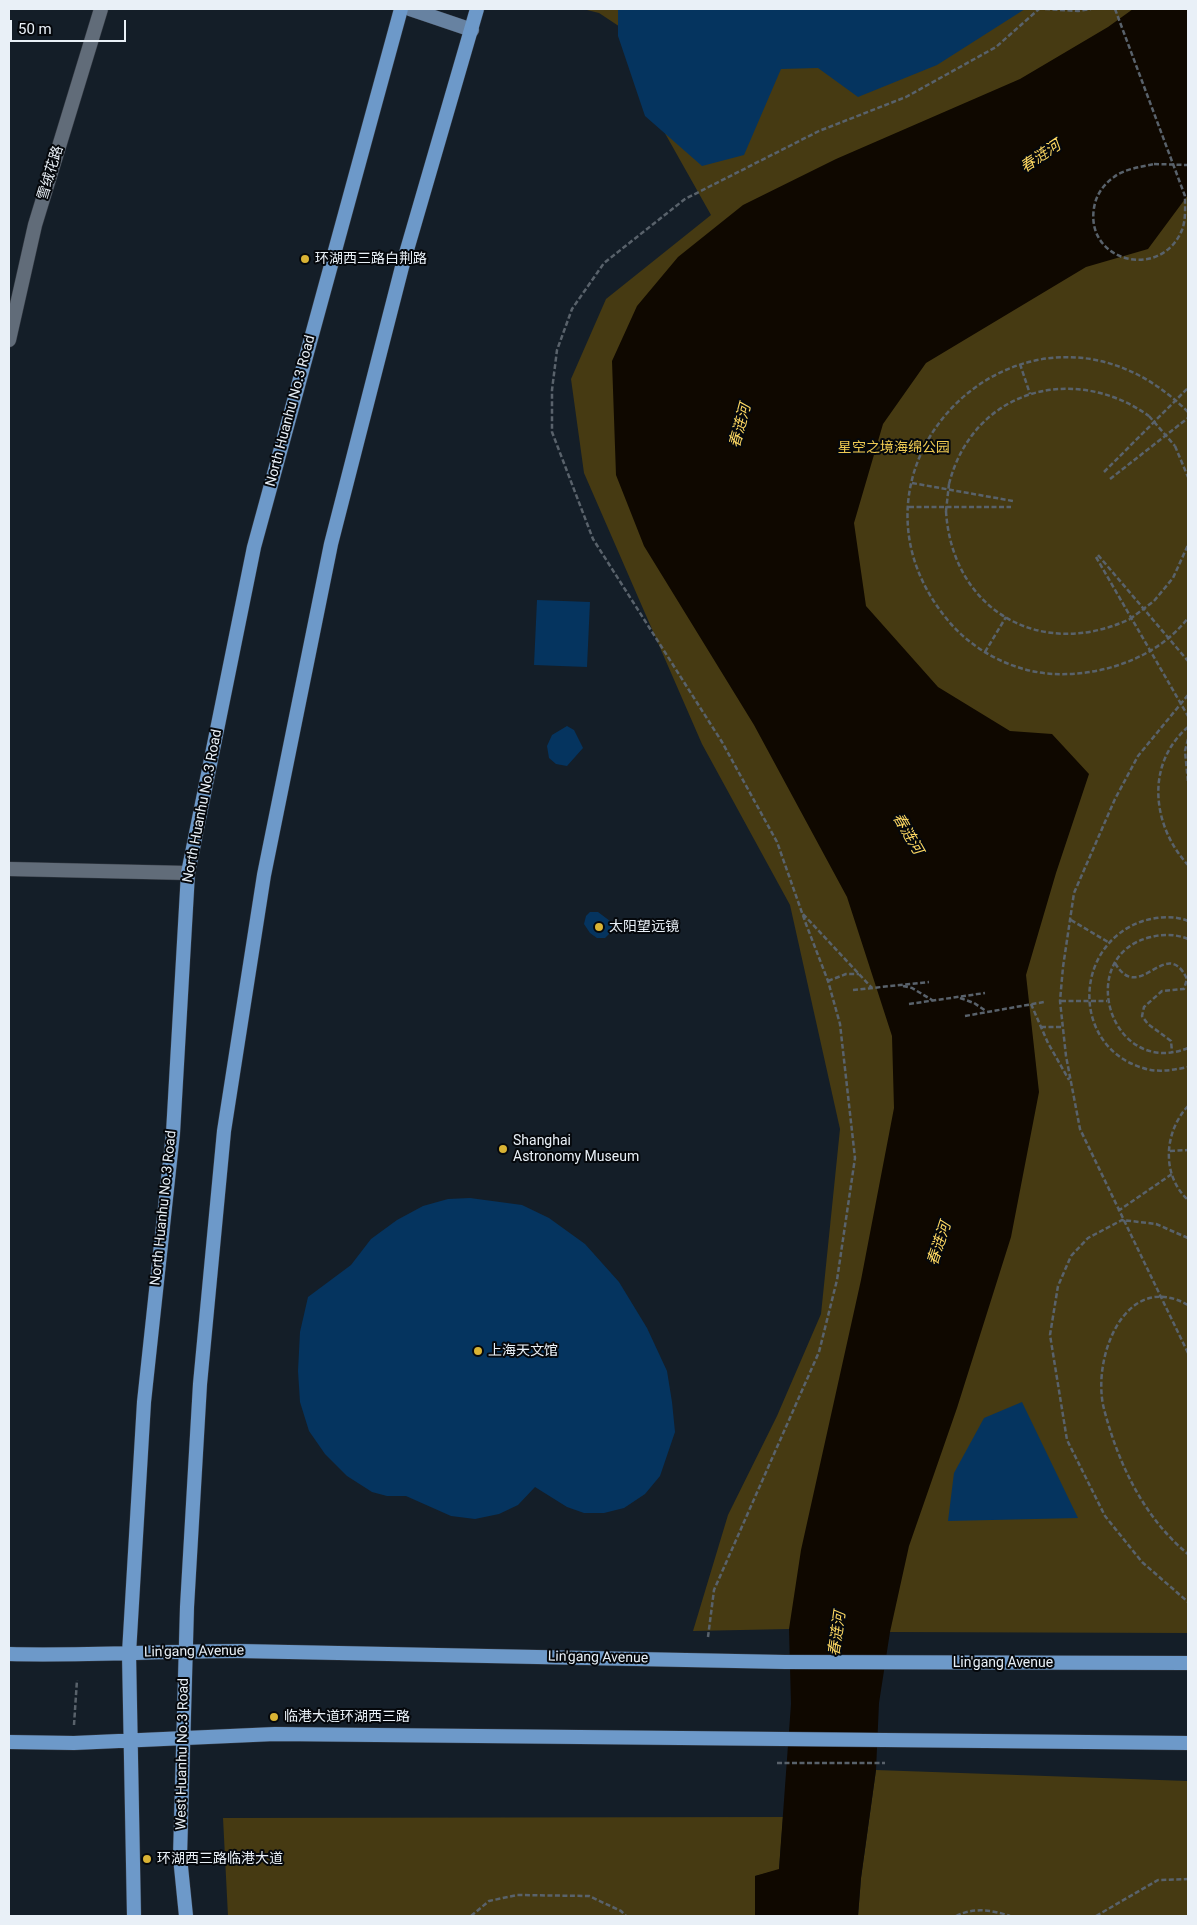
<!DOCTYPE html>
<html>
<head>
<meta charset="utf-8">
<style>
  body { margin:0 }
  #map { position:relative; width:1197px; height:1925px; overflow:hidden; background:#141e28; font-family:Roboto,sans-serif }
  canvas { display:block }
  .frame { position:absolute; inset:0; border:10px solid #e9f0f7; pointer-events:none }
  .scale { position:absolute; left:10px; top:20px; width:116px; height:22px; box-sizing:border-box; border:2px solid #e9f0f7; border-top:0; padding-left:6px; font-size:15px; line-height:18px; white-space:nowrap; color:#e9f0f7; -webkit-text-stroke:4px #05080c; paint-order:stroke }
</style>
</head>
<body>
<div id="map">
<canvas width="1197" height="1925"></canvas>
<div class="frame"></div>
<div class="scale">50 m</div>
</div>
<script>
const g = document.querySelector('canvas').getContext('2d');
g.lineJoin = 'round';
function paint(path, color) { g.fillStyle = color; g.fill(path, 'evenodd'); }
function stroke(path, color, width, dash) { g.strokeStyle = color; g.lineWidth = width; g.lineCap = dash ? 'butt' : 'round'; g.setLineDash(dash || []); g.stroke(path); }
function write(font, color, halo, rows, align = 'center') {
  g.font = font + ' Roboto,"Noto Sans SC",sans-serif'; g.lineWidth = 4; g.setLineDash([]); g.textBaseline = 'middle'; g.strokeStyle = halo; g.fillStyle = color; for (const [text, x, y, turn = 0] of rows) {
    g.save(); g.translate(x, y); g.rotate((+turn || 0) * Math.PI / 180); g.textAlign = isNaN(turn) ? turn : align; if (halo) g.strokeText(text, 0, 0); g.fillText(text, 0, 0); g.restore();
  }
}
paint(new Path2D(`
  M 583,9 L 1188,9 L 1188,1633 L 890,1632 L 789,1629 L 693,1631 L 728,1515 L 777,1416 L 821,1314 L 840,1129 L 790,905 L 702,744 L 584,473 L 571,379 L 606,299 L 711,215 L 662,128 L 661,54 L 599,13 Z
  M 876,1770 L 1188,1781 L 1188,1916 L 858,1916 L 861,1878 Z
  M 783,1817 L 779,1870 L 755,1876 L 755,1916 L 228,1916 L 223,1818 Z`), '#463a12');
paint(new Path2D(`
  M 1133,9 L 1188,9 L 1188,195 L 1148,249 L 1086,267 L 926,363 L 883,424 L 854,523 L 866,606 L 938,687 L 1010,731 L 1052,734 L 1089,774 L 1056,873 L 1026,975 L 1039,1092 L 1011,1237 L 957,1408 L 909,1546 L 890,1632 L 879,1703 L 876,1770 L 861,1878 L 858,1916 L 755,1916 L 755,1876 L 779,1869 L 791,1704 L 789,1629 L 801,1550 L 861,1280 L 894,1108 L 892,1036 L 847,897 L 754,725 L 644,546 L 616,475 L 612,361 L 637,306 L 678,257 L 743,205 L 836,159 L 1020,79 L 1108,27 Z`), '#0f0800');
paint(new Path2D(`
  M 618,9 L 1025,9 L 937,65 L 858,97 L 818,68 L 781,69 L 744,155 L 702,166 L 645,116 L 618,36 Z
  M 537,600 L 590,602 L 587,667 L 534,665 Z
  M 567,726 L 574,730 L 583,748 L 567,766 L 556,764 L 549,758 L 547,746 L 552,735 Z
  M 590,912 L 598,912 L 610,921 L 613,930 L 605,938 L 597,938 L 590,933 L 584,924 L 586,916 Z
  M 470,1198 L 522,1205 L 549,1218 L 585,1244 L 619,1282 L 647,1328 L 667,1371 L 672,1402 L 675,1432 L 660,1476 L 645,1494 L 624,1508 L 604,1513 L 584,1513 L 567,1507 L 535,1487 L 518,1505 L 499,1514 L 475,1519 L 451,1516 L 406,1496 L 387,1496 L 372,1492 L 347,1476 L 325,1454 L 309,1431 L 300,1402 L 298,1371 L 300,1332 L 308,1297 L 351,1265 L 371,1239 L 397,1220 L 423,1206 L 448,1199 Z
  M 1022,1402 L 1078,1518 L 948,1521 L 954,1473 L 984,1418 Z`), '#05345f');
const tertiary = new Path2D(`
  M 9,340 L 35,225 L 101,9
  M 9,869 L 188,873`);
const secondary = new Path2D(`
  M 410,9 L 472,30`);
const primary = new Path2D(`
  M 9,1654 C 86,1656 162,1651 239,1651 L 785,1662 L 1188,1663
  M 9,1742 L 74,1743 L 275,1734 L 1188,1743
  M 134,1916 L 129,1653 L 144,1402 L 173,1133 L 188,873 L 254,547 L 401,9
  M 186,1916 L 180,1857 L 187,1607 L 200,1384 L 224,1131 L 264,875 L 331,544 L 402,267 L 477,9`);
stroke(tertiary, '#353b44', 15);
stroke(secondary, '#353b44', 15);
stroke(primary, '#353b44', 15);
stroke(new Path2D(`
  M 1045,9 L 1078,11 L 1091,9
  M 1154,164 L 1188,165
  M 1020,364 L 1030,394
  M 1188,412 C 1034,258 819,461 946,618 C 971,650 1013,672 1054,674 C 1103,676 1157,658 1188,618
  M 1175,446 L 1188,477
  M 1104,472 L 1188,388
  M 1110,479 L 1188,418
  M 912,483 L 1013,501
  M 949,484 C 973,390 1073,362 1149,416
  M 909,507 L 1011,507
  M 946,511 C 952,610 1040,661 1130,619
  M 1098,555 L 1188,661
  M 1096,557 L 1188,716
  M 1154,601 L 1173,578 L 1188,545
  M 985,652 L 1006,617
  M 1188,695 L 1138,756 L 1115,799 L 1074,893 L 1063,967 L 1060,1001 L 1066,1056 L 1080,1129 L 1188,1353
  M 1188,727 C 1145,764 1152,826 1188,865
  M 1188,739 L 1185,751 L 1188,782
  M 803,914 L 872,988
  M 1071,920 L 1108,942
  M 1188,921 C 1174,915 1157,917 1143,921 C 1073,944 1070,1046 1143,1068 C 1158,1073 1173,1070 1188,1067
  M 1188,939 C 1176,934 1163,934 1151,937 C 1073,955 1110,1079 1188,1048
  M 1115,963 C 1140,1006 1166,934 1187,979 L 1184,989 L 1162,991 L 1144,1007 L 1142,1016 L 1148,1024 L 1171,1041 L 1172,1052
  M 828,981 L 846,974 L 859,974
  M 903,986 L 912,988 L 932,1000
  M 853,990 L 929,982
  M 960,998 L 974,1003 L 986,1011
  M 1061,1001 L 1107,1001
  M 909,1004 L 985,993
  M 1031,1004 L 1048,1043 L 1069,1080
  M 965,1016 L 1044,1002
  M 1041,1027 L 1063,1027
  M 1188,1106 C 1164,1132 1161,1175 1188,1200
  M 1170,1151 L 1188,1150
  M 1118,1211 L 1172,1174
  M 1188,1238 L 1156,1224 L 1122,1220 L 1088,1238 L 1071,1256 L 1058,1286 L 1050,1335 L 1067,1440 L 1105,1516 L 1142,1562 L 1188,1602
  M 1188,1305 C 1125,1269 1091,1359 1104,1409 C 1118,1463 1144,1518 1188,1554
  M 708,1637 L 714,1590 L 819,1352 L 837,1280 L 855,1158 L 840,1024 L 828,981 L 806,924 L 777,842 L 722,742 L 593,539 L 552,432 L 552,390 L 557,350 L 572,309 L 604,263 L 685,199 L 819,131 L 906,97 L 996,47 L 1039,9
  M 74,1725 L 77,1680
  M 777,1763 L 885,1763
  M 471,1916 L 489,1901 L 517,1895 L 589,1896 L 621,1911 L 626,1916
  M 956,1916 C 974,1907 992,1910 1010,1916
  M 1096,1916 L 1158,1880 L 1188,1879`), '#59626b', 2.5, [5, 2.5]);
stroke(tertiary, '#616c79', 14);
stroke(secondary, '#6782a1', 14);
stroke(primary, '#6d99c9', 14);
stroke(new Path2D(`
  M 1115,9 L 1185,196 C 1185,207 1186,220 1182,230 C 1161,281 1085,262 1094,208 C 1096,195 1103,185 1114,177 C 1124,169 1141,167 1154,164
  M 1149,416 L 1175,446
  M 946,511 L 949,484
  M 1130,619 L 1154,601`), '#59626b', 2.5, [5, 2.5]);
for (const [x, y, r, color] of [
  [305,259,5,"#d9b334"],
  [599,927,5,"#d9b334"],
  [503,1149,5,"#d9b334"],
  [478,1351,5,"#d9b334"],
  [274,1717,5,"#d9b334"],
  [147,1859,5,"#d9b334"]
]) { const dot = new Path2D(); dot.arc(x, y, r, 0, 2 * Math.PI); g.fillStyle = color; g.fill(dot); stroke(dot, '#05080c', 2); }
write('14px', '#e9f0f7', '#05080c', [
  ["雪绒花路",51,173,-73],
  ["North Huanhu No.3 Road",291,411,-75],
  ["North Huanhu No.3 Road",203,806,-79],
  ["North Huanhu No.3 Road",164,1208,-84],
  ["Lin'gang Avenue",194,1652,-1],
  ["Lin'gang Avenue",598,1658,1],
  ["Lin'gang Avenue",1003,1663],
  ["West Huanhu No.3 Road",183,1754,-89]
]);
write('14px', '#e9f0f7', '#05080c', [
  ["环湖西三路白荆路",315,259],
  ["太阳望远镜",609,927],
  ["Shanghai",513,1141],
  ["Astronomy Museum",513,1157],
  ["上海天文馆",488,1351],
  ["临港大道环湖西三路",284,1717],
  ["环湖西三路临港大道",157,1859]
], 'left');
write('14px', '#efca52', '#05080c', [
  ["星空之境海绵公园",894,448]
]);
write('italic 15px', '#fed862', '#05080c', [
  ["春涟河",1041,157,-34],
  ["春涟河",741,426,-75],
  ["春涟河",907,834,60],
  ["春涟河",940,1244,-72],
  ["春涟河",838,1634,-82]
]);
</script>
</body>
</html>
